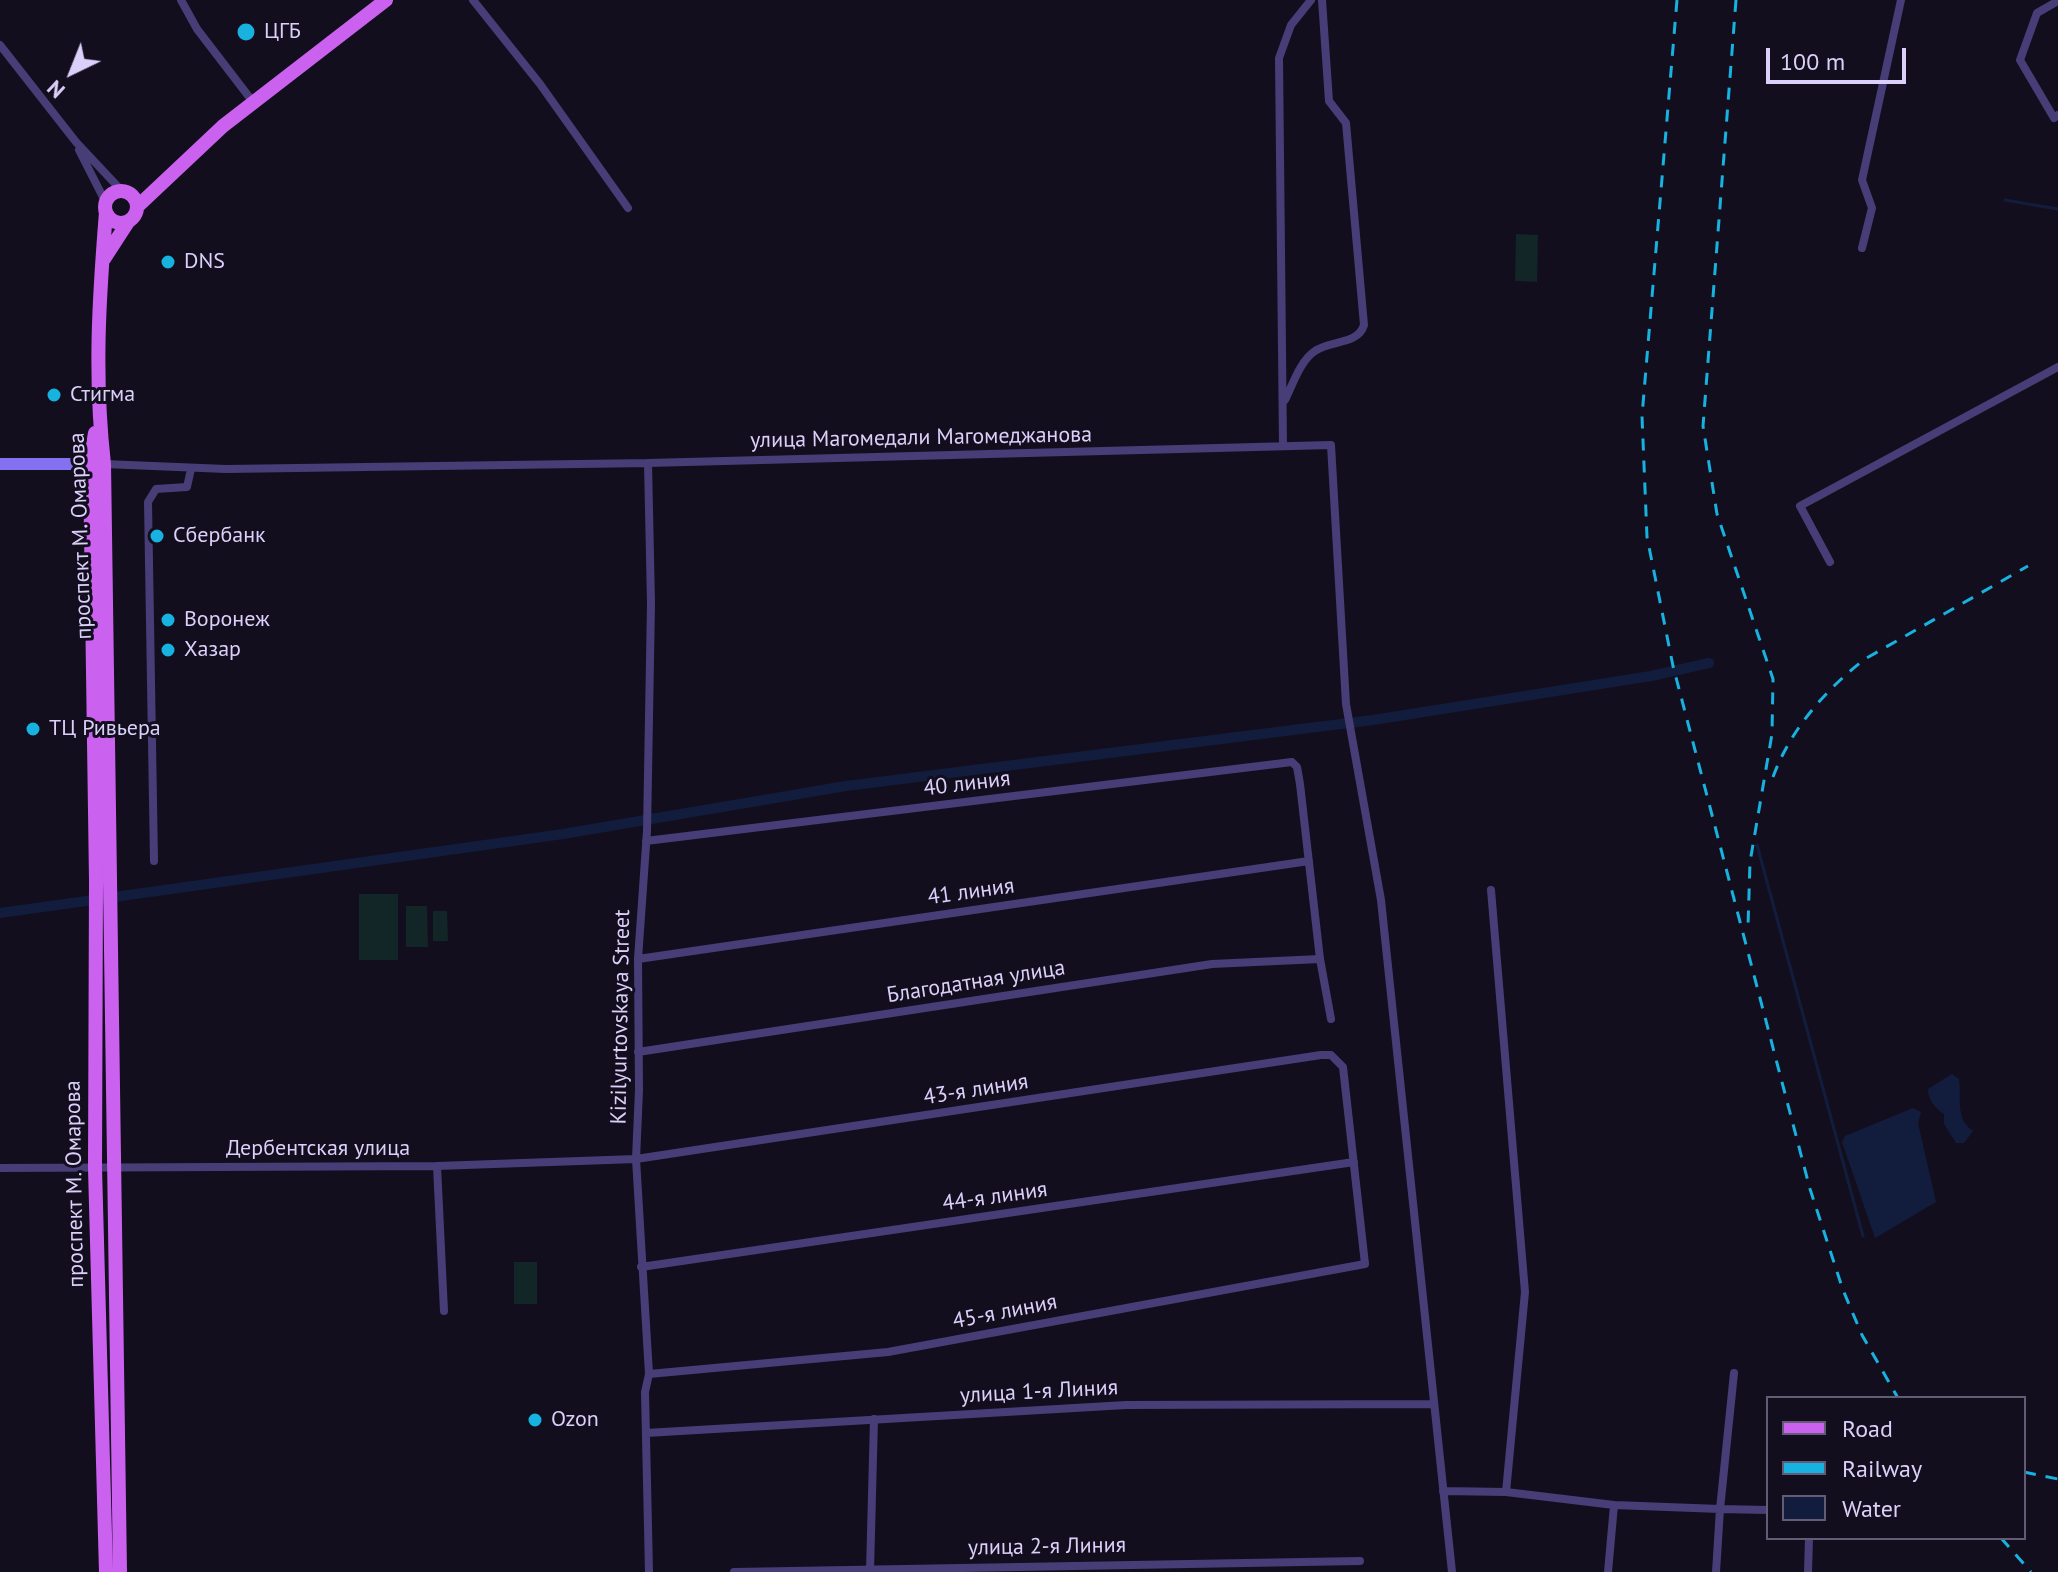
<!DOCTYPE html>
<html>
<head>
<meta charset="utf-8">
<style>
  body { margin:0 }
  #map { position:relative; width:2058px; height:1572px; overflow:hidden; background:#130e1e; font-family:"PT Sans",sans-serif }
  canvas { display:block }
  .legend { position:absolute; left:1766px; top:1396px; width:260px; height:144px; box-sizing:border-box; background:#130e1e; border:2px solid #635c76; margin:0; padding:10px 14px; list-style:none; font-size:24px; color:#dad0fa }
  .legend li { display:flex; align-items:center; gap:16px; height:40px }
  .legend b { width:40px; border:2px solid #635c76 }
  .north { position:absolute; left:32px; top:32px; width:80px; height:80px; -webkit-text-stroke:6px #130e1e; paint-order:stroke; rotate:223deg; font-size:22px; font-weight:700; line-height:32px; text-align:center; color:#dad0fa }
  .north::after { content:''; display:block; margin:auto; width:28px; height:36px; background:#dad0fa; clip-path:polygon(50% 0,100% 100%,50% 72%,0 100%) }
  .scale { position:absolute; left:1766px; top:48px; width:140px; height:36px; box-sizing:border-box; border:4px solid #dad0fa; border-top:0; padding-left:10px; font-size:24px; line-height:28px; white-space:nowrap; color:#dad0fa; -webkit-text-stroke:6px #130e1e; paint-order:stroke }
</style>
</head>
<body>
<div id="map">
<canvas width="2058" height="1572"></canvas>
<ul class="legend">
<li><b style="height:10px;background:#cb62ef"></b>Road</li>
<li><b style="height:10px;background:#17b2df"></b>Railway</li>
<li><b style="height:22px;background:#121d3e"></b>Water</li>
</ul>
<div class="north">N</div>
<div class="scale">100 m</div>
</div>
<script>
const g = document.querySelector('canvas').getContext('2d');
g.lineJoin = 'round';
function paint(path, color) { g.fillStyle = color; g.fill(path, 'evenodd'); }
function stroke(path, color, width, dash) { g.strokeStyle = color; g.lineWidth = width; g.lineCap = dash ? 'butt' : 'round'; g.setLineDash(dash || []); g.stroke(path); }
function write(font, color, halo, rows, align = 'center') {
  g.font = font + ' "PT Sans",sans-serif'; g.lineWidth = 6; g.setLineDash([]); g.textBaseline = 'middle'; g.strokeStyle = halo; g.fillStyle = color; for (const [text, x, y, turn = 0] of rows) {
    g.save(); g.translate(x, y); g.rotate((+turn || 0) * Math.PI / 180); g.textAlign = isNaN(turn) ? turn : align; if (halo) g.strokeText(text, 0, 0); g.fillText(text, 0, 0); g.restore();
  }
}
paint(new Path2D(`
  M 1516,234 L 1538,235 L 1537,282 L 1515,281 Z
  M 359,894 L 398,894 L 398,960 L 359,960 Z
  M 406,906 L 427,906 L 428,947 L 406,947 Z
  M 433,911 L 447,911 L 448,941 L 433,941 Z
  M 514,1262 L 537,1262 L 537,1304 L 514,1304 Z`), '#122527');
paint(new Path2D(`
  M 1952,1074 L 1959,1079 C 1962,1097 1954,1118 1973,1131 L 1964,1143 L 1956,1143 L 1944,1124 L 1944,1114 C 1935,1108 1928,1100 1928,1089 Z
  M 1913,1108 L 1921,1112 L 1918,1123 L 1936,1202 L 1875,1238 L 1842,1142 L 1845,1136 Z`), '#121d3e');
stroke(new Path2D(`
  M 2005,200 L 2058,209
  M 1757,845 L 1863,1236`), '#121d3e', 3);
stroke(new Path2D(`
  M 0,913 L 563,834 L 846,786 L 1373,720 L 1651,676 L 1709,663`), '#121d3e', 10);
stroke(new Path2D(`
  M 181,0 L 197,29 L 253,102
  M 473,0 L 540,84 L 628,208
  M 2058,1 L 2037,13 L 2020,60 L 2054,118 L 2058,115
  M 0,45 L 76,142 L 121,190
  M 79,150 L 106,203
  M 1862,248 L 1872,208 L 1862,180 L 1901,0
  M 1285,400 C 1293,384 1300,361 1315,351 C 1330,340 1358,345 1364,325 L 1346,123 L 1329,101 L 1322,0
  M 1283,446 L 1279,58 L 1291,25 L 1311,0
  M 648,463 L 651,603 L 647,831 L 638,959 L 639,1090 L 636,1159 L 649,1374 L 645,1392 L 649,1572
  M 104,464 L 226,469 L 648,463 L 1331,445 L 1346,704 L 1381,900 L 1452,1572
  M 1830,562 L 1800,506 L 2058,367
  M 646,841 L 1292,762 L 1297,767 L 1300,784 L 1320,959 L 1331,1019
  M 154,861 L 148,502 L 156,489 L 187,487 L 191,469
  M 1491,890 L 1525,1292 L 1506,1492
  M 638,959 L 1309,861
  M 638,1052 L 1212,964 L 1320,959
  M 437,1166 L 444,1311
  M 0,1168 L 437,1166 L 636,1159 L 1321,1055 L 1331,1055 L 1343,1067 L 1365,1264 L 888,1352 L 649,1374
  M 641,1267 L 1354,1162
  M 646,1433 L 1126,1405 L 1434,1404
  M 1443,1491 L 1506,1492 L 1614,1505 L 1608,1572
  M 1614,1505 L 1720,1509 L 1734,1373
  M 870,1571 L 874,1419
  M 734,1572 L 1360,1561
  M 1716,1572 L 1720,1509 L 1768,1510
  M 1808,1572 L 1809,1538`), '#473e78', 8);
stroke(new Path2D(`
  M 0,464 L 97,464`), '#8471f0', 12);
stroke(new Path2D(`
  M105 207a16 16 0 1 1 32 0a16 16 0 1 1-32 0Z
  M 138,206 L 223,126 L 386,0
  M 106,212 C 99,299 94,376 104,464 L 120,1572
  M 104,259 L 128,222
  M 95,433 L 90,463 L 96,881 L 95,1168 L 106,1572`), '#cb62ef', 14);
stroke(new Path2D(`
  M 1677,0 L 1642,416 L 1647,537 L 1673,666 L 1810,1189 L 1843,1290 L 1862,1335 L 1898,1398
  M 1736,0 L 1703,426 L 1717,514 L 1773,679 L 1772,734 L 1750,862 L 1748,926
  M 1773,777 C 1790,730 1826,689 1865,659 L 2028,566
  M 2024,1472 L 2058,1479
  M 2001,1538 L 2031,1572`), '#17b2df', 3, [12, 10]);
for (const [x, y, r, color] of [
  [246,32,10,"#17b2df"],
  [168,262,8,"#17b2df"],
  [54,395,8,"#17b2df"],
  [157,536,8,"#17b2df"],
  [168,620,8,"#17b2df"],
  [168,650,8,"#17b2df"],
  [33,729,8,"#17b2df"],
  [535,1420,8,"#17b2df"]
]) { const dot = new Path2D(); dot.arc(x, y, r, 0, 2 * Math.PI); g.fillStyle = color; g.fill(dot); stroke(dot, '#130e1e', 3); }
write('22px', '#dad0fa', '#130e1e', [
  ["ЦГБ",264,32],
  ["DNS",184,262],
  ["Стигма",70,395],
  ["Сбербанк",173,536],
  ["Воронеж",184,620],
  ["Хазар",184,650],
  ["ТЦ Ривьера",49,729],
  ["Ozon",551,1420]
], 'left');
write('22px', '#dad0fa', '#130e1e', [
  ["улица Магомедали Магомеджановa",921,438,-1],
  ["проспект М. Омарова",81,536,-92],
  ["40 линия",967,784,-7],
  ["41 линия",971,892,-8],
  ["Благодатная улица",976,982,-9],
  ["Kizilyurtovskaya Street",621,1017,-89],
  ["43-я линия",976,1090,-9],
  ["Дербентская улица",318,1149],
  ["проспект М. Омарова",75,1184,-91],
  ["44-я линия",995,1197,-8],
  ["45-я линия",1005,1312,-11],
  ["улица 1-я Линия",1039,1392,-3],
  ["улица 2-я Линия",1047,1547,-1]
]);
</script>
</body>
</html>
